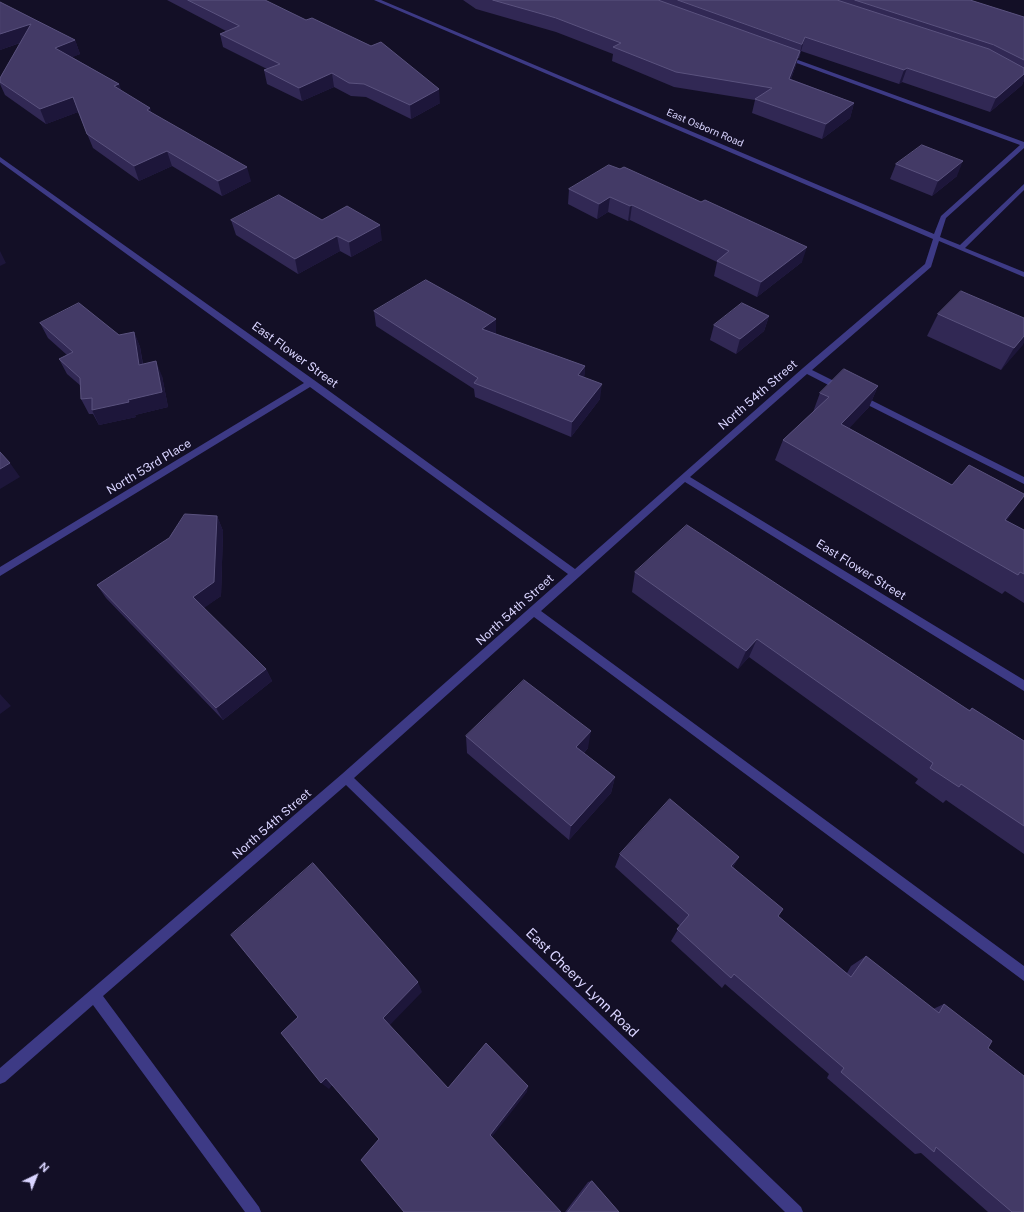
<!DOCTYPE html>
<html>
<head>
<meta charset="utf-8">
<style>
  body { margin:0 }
  #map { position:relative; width:1024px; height:1212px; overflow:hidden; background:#130f26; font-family:"Public Sans",sans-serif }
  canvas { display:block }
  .north { position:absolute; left:16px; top:1156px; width:40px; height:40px; -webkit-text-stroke:3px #130f26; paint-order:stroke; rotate:43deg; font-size:11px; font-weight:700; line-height:16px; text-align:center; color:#d9d4ff }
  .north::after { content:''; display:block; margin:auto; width:14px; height:18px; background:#d9d4ff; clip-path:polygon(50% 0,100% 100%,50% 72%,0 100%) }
</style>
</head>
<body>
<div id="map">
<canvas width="1024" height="1212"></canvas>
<div class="north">N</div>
</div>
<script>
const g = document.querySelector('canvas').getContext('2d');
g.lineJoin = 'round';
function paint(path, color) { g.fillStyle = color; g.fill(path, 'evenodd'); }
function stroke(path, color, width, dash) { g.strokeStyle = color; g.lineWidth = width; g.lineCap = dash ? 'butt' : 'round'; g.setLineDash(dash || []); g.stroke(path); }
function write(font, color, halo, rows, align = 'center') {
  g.font = font + ' "Public Sans",sans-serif'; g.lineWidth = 3; g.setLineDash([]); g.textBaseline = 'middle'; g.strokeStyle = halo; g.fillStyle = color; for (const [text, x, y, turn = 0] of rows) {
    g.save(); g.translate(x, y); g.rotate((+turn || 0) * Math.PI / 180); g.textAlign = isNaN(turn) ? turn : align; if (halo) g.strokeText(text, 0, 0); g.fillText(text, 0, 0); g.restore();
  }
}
paint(new Path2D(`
  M 374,0 L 381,0 L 934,234 L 941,216 L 1020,145 L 783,58 L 783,56 L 787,56 L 1024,142 L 1024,148 L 946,218 L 940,237 L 960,245 L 1024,184 L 1024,190 L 965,248 L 1024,272 L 1024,277 L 939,241 L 931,267 L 812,370 L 844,386 L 844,390 L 838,390 L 807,374 L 690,477 L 1024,680 L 1024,691 L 685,482 L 541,611 L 1024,966 L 1024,981 L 534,617 L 354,778 L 801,1207 L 803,1212 L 785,1212 L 346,785 L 103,996 L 259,1207 L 261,1212 L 245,1212 L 93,1005 L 5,1082 L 0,1084 L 0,1068 L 342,774 L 568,574 L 310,387 L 0,576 L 0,567 L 304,383 L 0,162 L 0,157 L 314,380 L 575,569 L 803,368 L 925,264 L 933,239 Z
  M 859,394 L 1024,477 L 1024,484 L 856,399 L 856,395 Z`), '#3d3a85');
paint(new Path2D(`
  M 167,0 L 265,0 L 440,103 L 411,119 L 366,97 L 351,96 L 334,87 L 302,101 L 267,84 L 264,70 L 267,69 L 223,47 L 220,34 L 226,31 Z
  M 463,0 L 970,0 L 1024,17 L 1024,80 L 1022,85 L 990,112 L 902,82 L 899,84 L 801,51 L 799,58 L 798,58 L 796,65 L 791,79 L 854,103 L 850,118 L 822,139 L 752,113 L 755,100 L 674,87 L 612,61 L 613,54 L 556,32 L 476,9 Z
  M 0,2 L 75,40 L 80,54 L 72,57 L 119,84 L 121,91 L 150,108 L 151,112 L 251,181 L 222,196 L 172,166 L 139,181 L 93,148 L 78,112 L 46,124 L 5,95 L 0,84 L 0,78 L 20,43 L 0,50 Z
  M 896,164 L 957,176 L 932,196 L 890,179 Z
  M 609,165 L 802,262 L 757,297 L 714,276 L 717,262 L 630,220 L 628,221 L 608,212 L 597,219 L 568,204 L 569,189 Z
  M 231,220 L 322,220 L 382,240 L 351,257 L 340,251 L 298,274 L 236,235 Z
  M 374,311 L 496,319 L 496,334 L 585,366 L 584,378 L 600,399 L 571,437 L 475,397 L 474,389 L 376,326 Z
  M 938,314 L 1024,318 L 1024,342 L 1001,370 L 927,336 Z
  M 769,316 L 764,331 L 736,354 L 710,340 L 714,325 Z
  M 40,323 L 119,335 L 134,332 L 140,347 L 143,364 L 162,376 L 168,407 L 135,415 L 136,417 L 99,425 L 93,414 L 89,414 L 81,399 L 81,386 L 67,374 L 59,359 L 67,355 L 48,338 Z
  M 878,386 L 869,407 L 849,428 L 952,485 L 1024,496 L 1006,521 L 1024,530 L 1024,603 L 1005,591 L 1002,594 L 775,460 L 783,440 L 813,412 L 820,393 Z
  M 217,516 L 223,531 L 221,596 L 203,608 L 266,669 L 272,681 L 223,720 L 106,598 L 97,585 Z
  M 635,572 L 969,710 L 972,708 L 1024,741 L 1024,854 L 946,800 L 943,803 L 915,783 L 918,779 L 749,657 L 738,669 L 632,592 Z
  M 466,736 L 588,748 L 584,753 L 615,777 L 611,793 L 569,840 L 467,753 Z
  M 620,854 L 739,857 L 733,867 L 778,916 L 847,973 L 851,966 L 866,956 L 933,1009 L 944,1004 L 988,1048 L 1024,1212 L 988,1212 L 921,1153 L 915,1154 L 827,1078 L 829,1074 L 725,984 L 722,988 L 671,941 L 680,926 L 615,867 Z
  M 592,1181 L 619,1212 L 565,1212 L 588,1182 Z`), '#312854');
paint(new Path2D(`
  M 31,24 L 36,37 L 0,50 L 0,34 Z
  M 805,37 L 799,58 L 802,44 Z
  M 75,40 L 80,54 L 61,62 L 55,48 Z
  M 800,51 L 796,65 L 786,93 L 789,79 Z
  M 907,68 L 902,82 L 899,84 L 904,70 Z
  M 332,73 L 334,87 L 302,101 L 299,88 Z
  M 1024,74 L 1024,80 L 1022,85 L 990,112 L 996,98 Z
  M 119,84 L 124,98 L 114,86 Z
  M 439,89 L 440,103 L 411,119 L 410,105 Z
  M 73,97 L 78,112 L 46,124 L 40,109 Z
  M 854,103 L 850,118 L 822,139 L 826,124 Z
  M 150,108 L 155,122 L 147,110 Z
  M 167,151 L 172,166 L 139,181 L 134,166 Z
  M 963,161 L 957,176 L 932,196 L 938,181 Z
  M 247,167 L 251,181 L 222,196 L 218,181 Z
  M 610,197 L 608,212 L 597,219 L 599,204 Z
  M 632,205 L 630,220 L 628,221 L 630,206 Z
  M 380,225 L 382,240 L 351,257 L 349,242 Z
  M 337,236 L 340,251 L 298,274 L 295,259 Z
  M 807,247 L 802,262 L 757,297 L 761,282 Z
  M 0,251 L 6,263 L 0,266 Z
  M 769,316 L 764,331 L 736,354 L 740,339 Z
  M 496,319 L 496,334 L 482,329 Z
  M 134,332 L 140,347 L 145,380 L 139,365 Z
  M 1024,336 L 1024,342 L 1023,345 L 1001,370 L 1014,348 Z
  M 156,361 L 162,376 L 168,407 L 135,415 L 136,417 L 99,425 L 92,410 L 128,400 Z
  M 585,366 L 584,381 L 578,375 Z
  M 602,384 L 600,399 L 571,437 L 572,422 Z
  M 878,386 L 869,407 L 833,445 L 841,424 Z
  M 10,463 L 20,477 L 0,489 L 0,469 Z
  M 1024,496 L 1011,515 L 991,540 L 1005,520 Z
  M 217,516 L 223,531 L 221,596 L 200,611 L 193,597 Z
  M 757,639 L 749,657 L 738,669 L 746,651 Z
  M 266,669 L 272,681 L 223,720 L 216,708 Z
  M 0,694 L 11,706 L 0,714 Z
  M 591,731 L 588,748 L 574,763 L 576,747 Z
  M 615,777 L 611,793 L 569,840 L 571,826 Z
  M 739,857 L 730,871 L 731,866 Z
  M 418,982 L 422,992 L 389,1026 L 383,1018 Z
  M 326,1078 L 334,1083 L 329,1089 L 321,1083 Z
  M 528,1086 L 527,1092 L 491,1138 L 490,1135 Z`), '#1d163a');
const building = new Path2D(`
  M 188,0 L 265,0 L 306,20 L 312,18 L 371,46 L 381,42 L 439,89 L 410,105 L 364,84 L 349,83 L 332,73 L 299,88 L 264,70 L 280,64 L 220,34 L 239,26 Z
  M 493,0 L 658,0 L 800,51 L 789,79 L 854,103 L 826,124 L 755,99 L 772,88 L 676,72 L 613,47 L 621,43 L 556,18 Z
  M 678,0 L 837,0 L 989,49 L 1024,68 L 1024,74 L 996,98 L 907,68 L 904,70 L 805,37 L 802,44 Z
  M 855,0 L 970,0 L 1024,17 L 1024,60 L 994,45 Z
  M 0,2 L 75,40 L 55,48 L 119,84 L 114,86 L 150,108 L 147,110 L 247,167 L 218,181 L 167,151 L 134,166 L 87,134 L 73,97 L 40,109 L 0,82 L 0,78 L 31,24 L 0,34 Z
  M 922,145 L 963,161 L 938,181 L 896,164 Z
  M 609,165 L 620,169 L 624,167 L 701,202 L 705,200 L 807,247 L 761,282 L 717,261 L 729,251 L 632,205 L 630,206 L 610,197 L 599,204 L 569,189 Z
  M 279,195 L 322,220 L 347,206 L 380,225 L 349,242 L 337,236 L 295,259 L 231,220 Z
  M 426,280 L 496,319 L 482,329 L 585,366 L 578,375 L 602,384 L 572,422 L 474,383 L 478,378 L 374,311 Z
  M 961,291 L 1024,318 L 1024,336 L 1014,348 L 938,314 Z
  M 79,303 L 119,335 L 134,332 L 139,365 L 156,361 L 162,392 L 128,400 L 129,402 L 92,410 L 92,398 L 81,399 L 80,378 L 59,359 L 73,352 L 40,323 Z
  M 742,303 L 769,316 L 740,339 L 714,325 Z
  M 844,369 L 878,386 L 841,424 L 952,485 L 969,465 L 1024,494 L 1024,496 L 1005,520 L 1024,530 L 1024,574 L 1020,572 L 1018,575 L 783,440 L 829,397 L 820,393 Z
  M 0,452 L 10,463 L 0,469 Z
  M 185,514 L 217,516 L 214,582 L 193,597 L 266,669 L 216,708 L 97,585 L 169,538 Z
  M 687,525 L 970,711 L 972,708 L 1024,741 L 1024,826 L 961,784 L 959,787 L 930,768 L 933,763 L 757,639 L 746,651 L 635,572 Z
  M 524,680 L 591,731 L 576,747 L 615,777 L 571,826 L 466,736 Z
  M 670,799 L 739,857 L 731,866 L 783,909 L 778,916 L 851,977 L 866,956 L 939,1013 L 944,1004 L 992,1041 L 988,1048 L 1024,1076 L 1024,1212 L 1012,1212 L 936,1147 L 934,1152 L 841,1072 L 844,1068 L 734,974 L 731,978 L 677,929 L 689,915 L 620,854 Z
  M 313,863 L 418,982 L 383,1018 L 448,1088 L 486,1043 L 528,1086 L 490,1135 L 561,1212 L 404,1212 L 361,1160 L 379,1139 L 326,1078 L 321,1083 L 281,1033 L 298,1017 L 231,935 Z
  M 592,1181 L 619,1212 L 568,1212 Z`);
paint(building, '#433a66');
stroke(building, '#5a527e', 1);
write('10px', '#d9d4ff', '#130f26', [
  ["East Osborn Road",705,128,23]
]);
write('12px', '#d9d4ff', '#130f26', [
  ["East Flower Street",295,355,36],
  ["North 54th Street",758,395,-41],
  ["North 53rd Place",149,467,-31],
  ["East Flower Street",861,570,32],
  ["North 54th Street",515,610,-42],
  ["North 54th Street",272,824,-41]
]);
write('14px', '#d9d4ff', '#130f26', [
  ["East Cheery Lynn Road",582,983,44]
]);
</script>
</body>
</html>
